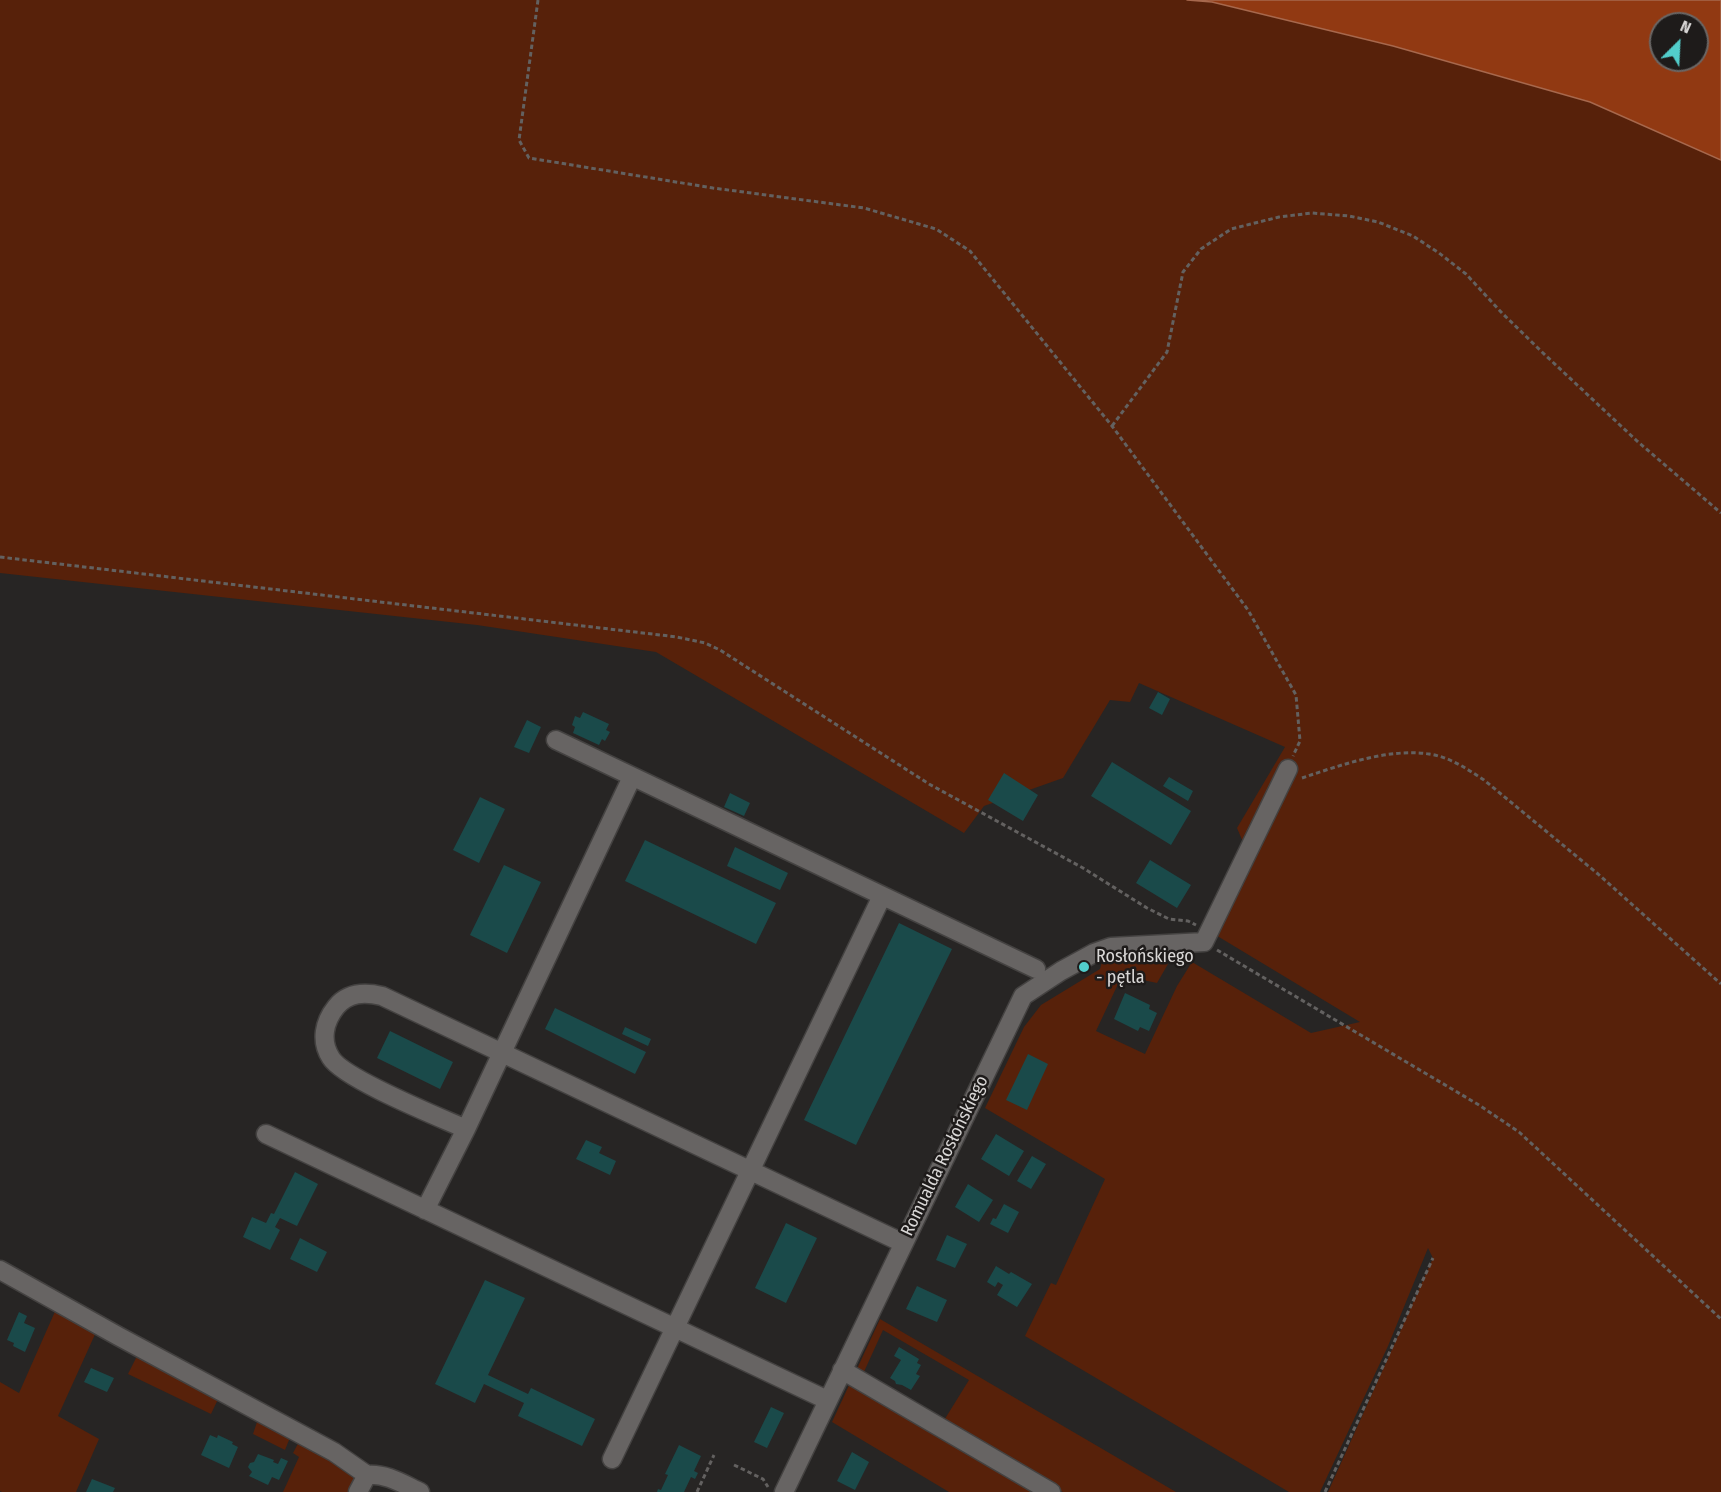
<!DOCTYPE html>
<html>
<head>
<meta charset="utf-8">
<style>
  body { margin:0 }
  #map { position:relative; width:1721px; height:1492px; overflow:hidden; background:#272524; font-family:"Fira Sans Condensed",sans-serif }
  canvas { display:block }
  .north { position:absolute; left:1649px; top:12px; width:60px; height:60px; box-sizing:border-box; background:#1e1b1a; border:2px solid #696665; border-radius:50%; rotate:24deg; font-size:16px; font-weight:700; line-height:24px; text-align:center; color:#d9d7d6 }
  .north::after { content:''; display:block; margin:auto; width:21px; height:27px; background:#52cdcb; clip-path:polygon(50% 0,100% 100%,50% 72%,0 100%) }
</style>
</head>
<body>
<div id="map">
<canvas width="1721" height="1492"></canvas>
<div class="north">N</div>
</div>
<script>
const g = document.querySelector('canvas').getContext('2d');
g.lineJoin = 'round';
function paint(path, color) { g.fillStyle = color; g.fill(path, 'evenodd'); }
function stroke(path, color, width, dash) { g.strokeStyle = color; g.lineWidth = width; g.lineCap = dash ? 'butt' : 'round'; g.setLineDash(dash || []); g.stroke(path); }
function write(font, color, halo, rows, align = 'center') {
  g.font = font + ' "Fira Sans Condensed",sans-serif'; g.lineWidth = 5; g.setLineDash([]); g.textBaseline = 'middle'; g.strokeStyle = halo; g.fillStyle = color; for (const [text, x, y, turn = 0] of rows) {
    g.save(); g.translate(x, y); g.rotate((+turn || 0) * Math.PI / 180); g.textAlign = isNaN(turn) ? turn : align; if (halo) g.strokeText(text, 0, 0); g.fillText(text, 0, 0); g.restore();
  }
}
paint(new Path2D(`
  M 0,0 L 1187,0 L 1212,2 L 1393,46 L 1590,102 L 1721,160 L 1721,1492 L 1328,1492 L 1433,1258 L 1428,1248 L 1388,1346 L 1320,1492 L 1289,1492 L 1025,1336 L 1051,1283 L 1056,1285 L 1105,1179 L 985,1108 L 1024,1027 L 1041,1005 L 1100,969 L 1102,962 L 1161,955 L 1168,964 L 1157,983 L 1138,979 L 1118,984 L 1096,1031 L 1145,1054 L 1177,986 L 1192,962 L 1311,1033 L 1360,1022 L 1209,931 L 1243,842 L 1237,828 L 1285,747 L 1139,683 L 1130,702 L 1110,700 L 1063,778 L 984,806 L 964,833 L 656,652 L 477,625 L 0,573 Z
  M 57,1307 L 97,1330 L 58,1416 L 99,1439 L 76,1492 L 2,1492 L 0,1491 L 0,1382 L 19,1393 Z
  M 880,1319 L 1176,1492 L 1063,1492 L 943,1422 L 969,1380 L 883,1330 L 863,1374 L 856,1371 Z
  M 138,1354 L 220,1395 L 211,1414 L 128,1374 Z
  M 851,1381 L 1040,1492 L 949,1492 L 832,1422 Z
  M 258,1419 L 291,1435 L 285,1450 L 253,1434 Z
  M 300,1440 L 358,1476 L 350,1492 L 283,1492 L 299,1457 L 293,1453 Z`), '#57210a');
const water = new Path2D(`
  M 1187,0 L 1721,0 L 1721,160 L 1590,102 L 1393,46 L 1212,2 ZM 1661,24 L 1697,24 L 1697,60 L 1661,60 Z`);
paint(water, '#913912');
stroke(water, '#a7684d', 1.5);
paint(new Path2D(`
  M 1158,692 L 1170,699 L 1162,715 L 1149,708 Z
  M 583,712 L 609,724 L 606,730 L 610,732 L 605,741 L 602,739 L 599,745 L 573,733 L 575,727 L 572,725 L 575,716 L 580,718 Z
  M 527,720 L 541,727 L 529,753 L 514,747 Z
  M 1112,762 L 1191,811 L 1171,845 L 1091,796 Z
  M 1004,773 L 1038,795 L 1023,821 L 988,800 Z
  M 1169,777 L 1193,791 L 1188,801 L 1163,786 Z
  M 730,793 L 750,803 L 744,816 L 724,807 Z
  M 480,797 L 505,809 L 479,863 L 453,850 Z
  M 645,840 L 776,903 L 756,944 L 625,881 Z
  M 735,847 L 788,873 L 780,890 L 727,866 Z
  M 1150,860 L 1191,885 L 1177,908 L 1136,883 Z
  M 504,865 L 541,882 L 507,953 L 470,935 Z
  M 899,923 L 952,949 L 856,1145 L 804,1120 Z
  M 1125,993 L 1150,1005 L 1149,1009 L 1157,1013 L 1149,1031 L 1140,1027 L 1138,1031 L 1114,1019 Z
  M 555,1008 L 646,1052 L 635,1074 L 545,1029 Z
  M 625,1027 L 651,1039 L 648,1046 L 622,1034 Z
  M 390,1031 L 453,1062 L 440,1089 L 377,1058 Z
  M 1028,1054 L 1048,1064 L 1027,1110 L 1006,1100 Z
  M 996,1134 L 1024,1151 L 1009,1176 L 981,1159 Z
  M 586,1140 L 602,1147 L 599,1153 L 616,1161 L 610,1175 L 576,1159 Z
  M 1032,1156 L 1046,1164 L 1031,1189 L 1017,1181 Z
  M 295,1172 L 318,1184 L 297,1226 L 280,1218 L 275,1227 L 280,1230 L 270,1250 L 243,1237 L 252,1217 L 266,1223 L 271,1213 L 274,1214 Z
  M 968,1184 L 993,1200 L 979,1222 L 955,1207 Z
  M 1004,1204 L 1019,1212 L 1008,1233 L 990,1224 L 993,1218 L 996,1219 Z
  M 786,1223 L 817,1238 L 786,1303 L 755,1288 Z
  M 947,1235 L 967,1244 L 955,1268 L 936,1260 Z
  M 300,1238 L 327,1252 L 317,1272 L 290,1259 Z
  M 996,1266 L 1009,1274 L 1011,1272 L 1032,1284 L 1017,1307 L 997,1295 L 1003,1285 L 998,1282 L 995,1287 L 987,1282 Z
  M 485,1280 L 525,1298 L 488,1375 L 528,1394 L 531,1388 L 595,1419 L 582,1446 L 518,1416 L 524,1403 L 484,1384 L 475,1403 L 435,1384 Z
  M 917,1286 L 947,1300 L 937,1322 L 906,1309 Z
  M 19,1312 L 27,1316 L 24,1323 L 35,1328 L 25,1352 L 13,1346 L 14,1343 L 7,1340 Z
  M 899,1347 L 919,1359 L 917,1363 L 921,1365 L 916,1374 L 920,1376 L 911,1390 L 902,1385 L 896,1384 L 895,1381 L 890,1378 L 901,1360 L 894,1356 Z
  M 91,1368 L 114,1378 L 107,1392 L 84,1382 Z
  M 771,1407 L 784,1413 L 767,1448 L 754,1442 Z
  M 210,1435 L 217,1438 L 218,1435 L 233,1442 L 232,1444 L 238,1447 L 229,1468 L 201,1455 Z
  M 679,1445 L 701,1456 L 694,1471 L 698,1473 L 695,1479 L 691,1477 L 684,1492 L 657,1492 L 658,1489 L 661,1490 L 668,1475 L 665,1474 Z
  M 852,1452 L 869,1462 L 855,1490 L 837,1481 Z
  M 258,1454 L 274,1460 L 273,1462 L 278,1464 L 281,1458 L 288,1461 L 279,1480 L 272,1477 L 268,1485 L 249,1476 L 252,1472 L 248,1467 L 250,1463 L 254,1462 Z
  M 92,1479 L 115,1488 L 113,1492 L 86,1492 Z`), '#1a4a4a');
const minor = new Path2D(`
  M 556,740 L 1036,969
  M 466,1129 C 439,1117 344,1079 331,1058 C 320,1041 324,1022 336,1007 C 348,992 365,992 382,996 L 903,1243
  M 266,1134 L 827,1400
  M 425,1210 L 466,1129 L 632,777
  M 0,1270 L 118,1336 L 334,1452 L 367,1475 C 386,1473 403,1484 420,1492
  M 842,1370 L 1051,1492
  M 612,1459 L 882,896
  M 358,1492 L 367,1475
  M 784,1492 L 1023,996 L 1061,971 L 1094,953 L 1111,947 L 1204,942 L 1288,769`);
stroke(minor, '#444241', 21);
stroke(new Path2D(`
  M 538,0 L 519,140 L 529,158 L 713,188 L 864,208 L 936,229 L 970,251 L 1112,426 L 1248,610 L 1296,695 L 1300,741 L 1293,756
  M 1112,426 L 1167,352 L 1183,272 L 1201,249 L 1231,229 L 1279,217 L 1312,213 L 1349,216 L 1378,222 L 1413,236 L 1439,253 L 1466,274 L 1502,313 L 1542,352 L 1637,441 L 1721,513
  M 0,557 L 677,637 L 705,643 L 720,650 L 929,784 L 1083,868 L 1147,908 L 1169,919 L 1188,921 L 1196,925
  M 1302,778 C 1341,765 1388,748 1429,754 C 1450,757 1467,769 1484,780 L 1598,874 L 1721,984
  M 1217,950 L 1479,1105 L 1519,1132 L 1721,1319
  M 734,1465 L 763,1479 L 768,1487
  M 697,1492 L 714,1455
  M 1325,1492 L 1433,1258`), '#636160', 3, [4.5, 3]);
stroke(minor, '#676463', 18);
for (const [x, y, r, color] of [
  [1084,967,6,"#52cdcb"]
]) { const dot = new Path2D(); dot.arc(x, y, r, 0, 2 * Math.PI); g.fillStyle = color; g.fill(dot); stroke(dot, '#1e1b1a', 2); }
write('18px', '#d9d7d6', '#1e1b1a', [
  ["Rosłońskiego",1096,957],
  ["- pętla",1096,978]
], 'left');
write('18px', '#d9d7d6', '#1e1b1a', [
  ["Romualda Rosłońskiego",945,1156,-64]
]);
</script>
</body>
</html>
